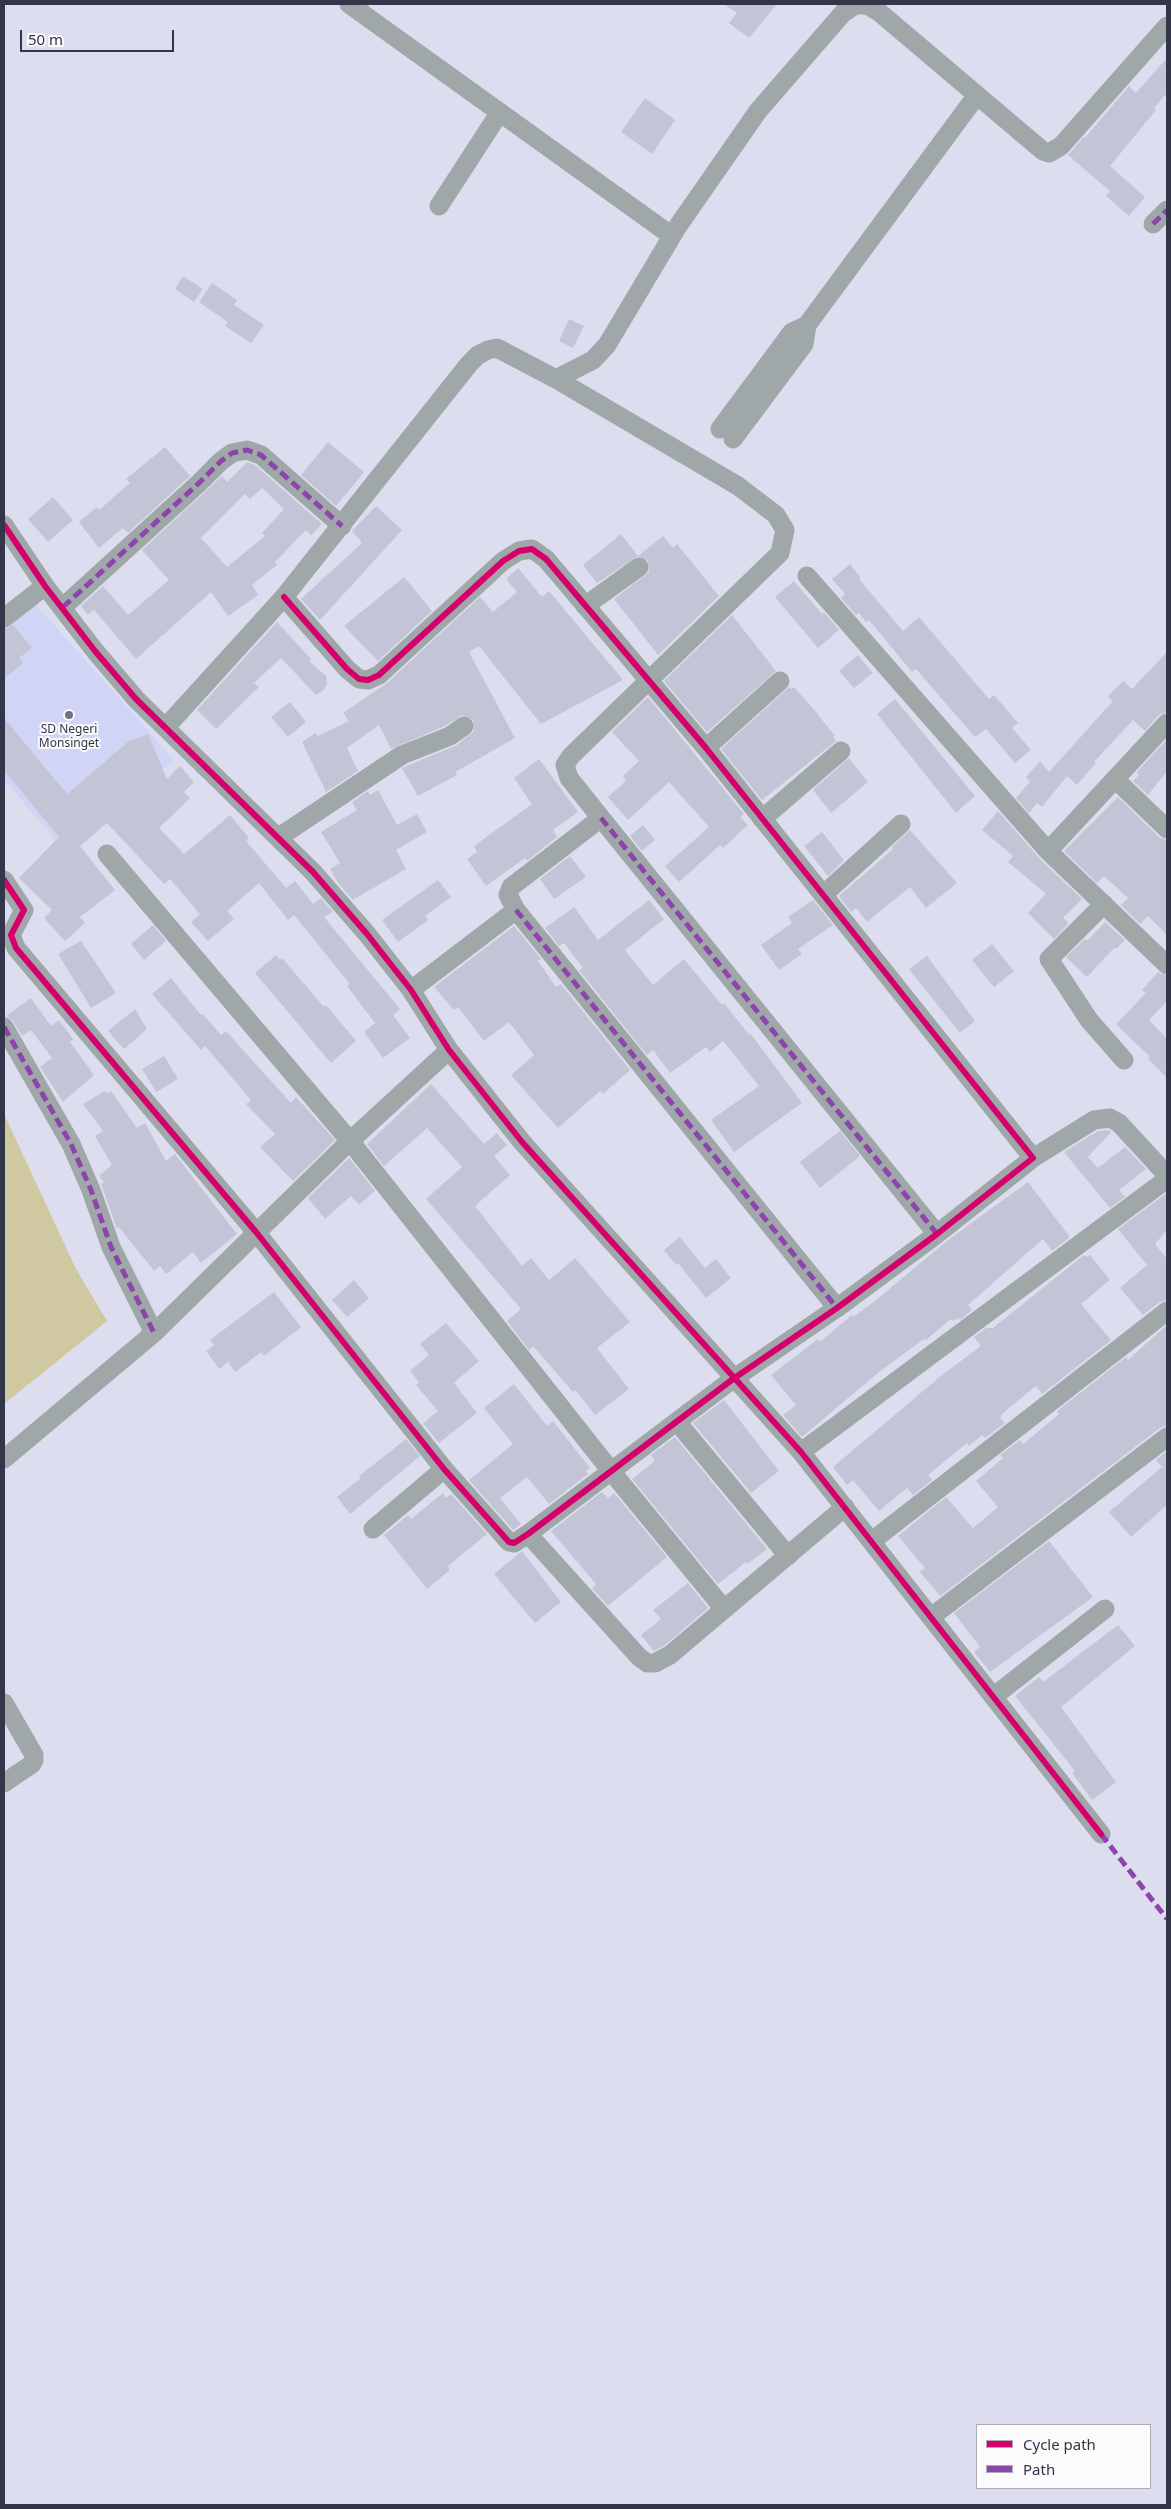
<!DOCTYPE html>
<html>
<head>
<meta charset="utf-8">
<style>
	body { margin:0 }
	#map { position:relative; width:1171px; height:2509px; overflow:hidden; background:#dcdeef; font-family:"Noto Sans",sans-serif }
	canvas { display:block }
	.frame { position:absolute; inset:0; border:5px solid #33354a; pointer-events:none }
	.legend { position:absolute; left:976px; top:2424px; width:175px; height:65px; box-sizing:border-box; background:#fbfbfb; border:1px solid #abacb4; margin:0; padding:6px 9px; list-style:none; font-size:15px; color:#33354a }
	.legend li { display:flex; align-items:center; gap:10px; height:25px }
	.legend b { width:25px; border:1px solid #abacb4 }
	.scale { position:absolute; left:20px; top:30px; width:154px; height:22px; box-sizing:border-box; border:2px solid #33354a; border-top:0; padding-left:6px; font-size:15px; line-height:18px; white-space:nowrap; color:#33354a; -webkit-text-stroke:4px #fbfbfb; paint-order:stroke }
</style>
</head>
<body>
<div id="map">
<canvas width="1171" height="2509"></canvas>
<div class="frame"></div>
<ul class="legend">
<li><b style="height:6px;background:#d6006c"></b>Cycle path</li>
<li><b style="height:6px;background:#8e44ad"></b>Path</li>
</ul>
<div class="scale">50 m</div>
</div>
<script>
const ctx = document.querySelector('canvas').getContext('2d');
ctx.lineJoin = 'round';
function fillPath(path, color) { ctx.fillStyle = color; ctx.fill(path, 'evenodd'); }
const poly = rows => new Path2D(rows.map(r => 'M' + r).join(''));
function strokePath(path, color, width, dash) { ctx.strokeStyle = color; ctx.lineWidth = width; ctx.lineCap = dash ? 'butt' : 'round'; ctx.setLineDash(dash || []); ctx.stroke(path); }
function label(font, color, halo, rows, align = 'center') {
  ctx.font = font + ' "Noto Sans",sans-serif'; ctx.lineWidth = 4; ctx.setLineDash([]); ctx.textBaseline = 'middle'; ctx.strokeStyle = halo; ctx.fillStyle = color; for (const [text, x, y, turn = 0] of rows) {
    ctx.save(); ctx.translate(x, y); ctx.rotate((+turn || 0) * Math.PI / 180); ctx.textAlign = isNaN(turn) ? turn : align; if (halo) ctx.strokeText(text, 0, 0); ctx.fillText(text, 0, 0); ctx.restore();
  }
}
const built = poly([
	[27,594,174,760,68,854,4,780,4,614]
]);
const green = poly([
	[4,1114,76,1269,107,1321,4,1404]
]);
const building = poly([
	[724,4,777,4,749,38,729,23,737,13],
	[1167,58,1167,93,1154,108,1156,110,1110,166,1145,197,1129,216,1106,196,1110,191,1068,155,1084,137,1085,138,1129,86,1136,93],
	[645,98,675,120,652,154,621,132],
	[183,276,203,289,194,302,175,289],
	[212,283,237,300,234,305,264,325,251,343,225,326,228,322,199,302],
	[569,319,584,326,573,348,559,341],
	[328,442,364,472,336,506,301,475],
	[165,447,190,476,128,533,123,528,99,548,79,522,97,507,99,510,130,483,126,479],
	[247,462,255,465,322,524,311,535,306,530,275,562,277,565,252,585,258,595,228,616,211,592,136,659,94,610,88,615,81,606,103,586,128,615,169,580,142,550,222,476,227,482],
	[262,488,284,509,262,533,265,536,227,567,201,538,245,494,250,499],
	[53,497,73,520,48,542,28,519],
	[376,506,402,530,320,620,301,599,362,543,352,531],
	[621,534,638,556,597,583,583,565],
	[663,536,673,548,677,544,719,596,658,655,614,599,649,572,648,561,638,556],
	[850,564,861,578,859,579,903,631,919,617,989,699,994,695,1018,723,1012,728,1031,750,1015,763,986,729,975,737,916,669,912,672,869,620,866,622,859,613,856,615,841,598,845,594,832,579],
	[518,568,542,597,549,591,623,680,541,724,479,646,469,652,515,738,455,772,457,775,418,796,402,768,457,745,474,731,473,720,462,715,445,726,391,749,379,725,347,748,358,771,326,792,302,742,315,733,318,736,349,721,343,713,387,683,480,597,493,612,517,592,506,579],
	[404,577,432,611,378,661,344,626],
	[794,581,822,614,824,612,839,630,818,648,775,597],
	[732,615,776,671,707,732,664,681],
	[277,622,311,659,309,661,326,676,327,684,323,691,316,695,281,658,254,683,259,687,216,729,197,710],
	[13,625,32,648,19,658,23,663,4,679,4,629],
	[1167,652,1167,712,1159,715,1145,731,1133,720,1094,762,1096,763,1077,785,1067,776,1042,807,1037,803,1029,813,1016,798,1030,782,1026,777,1040,761,1049,772,1113,701,1108,696,1123,681,1132,689],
	[858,655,873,673,854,688,839,671],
	[789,687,791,689,794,687,816,712,835,736,833,737,836,741,762,800,721,749],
	[648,697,744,814,740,817,748,825,723,848,720,845,679,882,665,866,709,827,669,782,628,820,608,797,626,781,623,776,639,761,612,732],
	[895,699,975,796,956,813,877,714],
	[290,702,306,722,288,737,271,717],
	[4,718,67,794,128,742,148,734,167,779,180,766,194,782,184,792,190,798,159,828,184,854,230,815,249,838,246,841,286,888,295,881,313,904,321,898,333,912,324,917,400,1009,393,1015,410,1038,383,1058,364,1032,375,1023,347,986,350,984,294,915,288,920,259,883,227,911,234,919,208,941,191,922,200,914,170,879,164,884,107,823,80,846,115,890,80,917,85,923,65,941,44,918,52,910,19,878,59,837,4,770],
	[1167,739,1167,771,1148,795,1133,781,1139,775,1137,772],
	[849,758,868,782,831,813,813,790],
	[539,759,578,812,553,830,557,837,527,861,525,858,486,886,467,859,477,852,474,846,532,804,514,778],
	[378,790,397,825,417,814,427,832,396,850,406,869,353,900,339,884,330,869,340,863,321,832,357,810,352,802,368,791,370,795],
	[1118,797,1159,837,1167,840,1167,935,1148,916,1140,924,1121,905,1128,898,1104,876,1097,883,1064,851],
	[998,811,1040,859,1082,899,1063,918,1069,923,1054,939,1028,913,1046,894,1008,862,1013,856,982,830],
	[643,825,655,840,642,851,630,836],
	[910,830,957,883,926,908,910,887,867,922,856,908,851,912,839,896,893,849,892,847],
	[822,832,844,860,828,876,804,846],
	[570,856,586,877,554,899,540,879],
	[438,880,451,897,425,916,428,920,398,942,382,920],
	[649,900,664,919,625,950,653,985,684,959,722,1005,724,1003,749,1035,751,1034,802,1103,734,1152,711,1120,759,1086,723,1041,710,1052,706,1047,670,1073,653,1050,647,1055,579,970,583,968,564,943,559,946,545,928,574,907,598,940],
	[813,900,833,925,798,949,802,954,779,970,761,945,792,923,788,917],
	[1105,922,1125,940,1116,949,1114,948,1087,977,1066,957,1085,939,1087,941],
	[153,925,166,941,144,960,131,944],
	[514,926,541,959,538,961,556,987,561,984,630,1070,603,1094,600,1091,558,1128,511,1075,534,1055,509,1022,484,1041,458,1007,454,1010,434,987],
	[81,941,116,993,91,1008,58,954],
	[992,944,1014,971,994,987,972,960],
	[276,955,280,960,282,958,324,1007,326,1005,356,1041,331,1063,255,973],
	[927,956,975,1021,960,1033,909,969],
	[1158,972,1167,976,1167,1001,1149,1020,1167,1039,1167,1078,1148,1059,1150,1057,1116,1024,1146,993,1142,990],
	[171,978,201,1015,203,1014,221,1035,226,1031,291,1103,296,1097,335,1140,293,1181,260,1147,275,1134,246,1104,251,1100,205,1046,201,1050,152,994],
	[31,998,51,1026,59,1020,73,1039,70,1042,94,1075,63,1102,40,1067,52,1058,31,1030,22,1036,13,1021,6,1016],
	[135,1009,147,1029,124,1049,108,1031],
	[164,1056,178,1079,156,1092,142,1069],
	[431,1084,484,1144,497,1133,507,1145,494,1156,510,1175,475,1206,522,1266,531,1258,549,1280,575,1258,630,1322,597,1348,629,1389,595,1415,575,1390,573,1392,533,1346,529,1350,507,1321,521,1309,426,1199,462,1167,427,1128,384,1166,367,1144],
	[105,1091,107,1093,111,1091,137,1128,145,1123,166,1161,175,1154,237,1234,201,1263,193,1252,166,1274,160,1266,154,1271,119,1227,117,1229,101,1184,104,1182,99,1176,112,1165,95,1136,103,1131,83,1104],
	[1108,1130,1111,1132,1088,1157,1098,1168,1125,1147,1146,1169,1119,1190,1125,1197,1110,1208,1064,1152,1098,1131],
	[840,1131,860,1156,820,1188,800,1162],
	[349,1158,375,1191,359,1205,351,1196,325,1219,308,1198],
	[1028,1182,1070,1237,1052,1251,1043,1239,968,1305,972,1310,960,1320,958,1318,953,1321,951,1319,926,1340,924,1339,879,1372,802,1437,783,1415,796,1405,771,1375,818,1339,820,1342,852,1315,853,1317,875,1301,948,1240],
	[1167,1193,1167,1230,1155,1244,1167,1259,1167,1300,1160,1302,1143,1315,1120,1288,1147,1265,1118,1229],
	[680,1237,705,1268,716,1259,731,1278,706,1298,678,1263,676,1265,664,1250],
	[1084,1255,1086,1257,1090,1255,1110,1280,1081,1304,1111,1340,1042,1394,1036,1386,1003,1413,1000,1418,1005,1423,985,1438,982,1435,969,1446,967,1443,928,1475,932,1480,913,1495,907,1488,879,1511,853,1480,847,1485,833,1467,942,1375,981,1346,974,1337,986,1328,993,1328],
	[354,1280,369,1298,347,1317,332,1300],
	[274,1292,301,1327,264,1356,261,1352,235,1372,228,1362,219,1369,206,1351,214,1345,210,1340],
	[446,1323,479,1361,454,1383,477,1413,439,1443,423,1423,438,1411,416,1385,419,1382,410,1371,429,1355,420,1344],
	[1167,1325,1167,1426,1160,1428,940,1596,920,1572,925,1568,898,1536,946,1497,973,1528,998,1507,976,1481,1003,1458,1000,1455,1020,1440,1023,1444,1059,1414,1057,1411,1126,1357,1128,1360],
	[514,1384,547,1426,553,1421,590,1468,586,1471,588,1474,549,1504,527,1477,500,1498,521,1524,513,1530,469,1480,513,1444,484,1408],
	[724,1400,779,1471,751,1493,693,1423],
	[675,1437,767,1549,748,1564,746,1562,718,1584,632,1479,655,1461,651,1455],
	[406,1439,420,1456,350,1514,337,1497,361,1478,359,1476],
	[1167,1451,1167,1505,1131,1537,1109,1512,1162,1467,1156,1460],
	[602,1492,608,1498,614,1493,667,1557,608,1606,592,1588,596,1584,551,1531],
	[443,1493,446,1498,451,1494,487,1534,448,1566,450,1570,427,1589,384,1535,408,1515,411,1519],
	[1049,1541,1093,1597,990,1672,974,1652,980,1647,954,1613],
	[522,1551,561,1602,535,1623,494,1574],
	[688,1583,708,1608,664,1646,654,1651,641,1635,661,1619,653,1610],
	[1118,1625,1135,1646,1061,1707,1116,1782,1092,1800,1072,1773,1075,1771,1015,1696,1039,1677,1043,1682]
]);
const street = poly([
	[349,4,672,236],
	[439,206,500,112],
	[1153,224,1167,210],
	[556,379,593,360,607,345,678,226,758,111,843,13,855,5,867,5,879,12,1043,151,1049,153,1061,146,1167,26],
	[720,429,792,332,807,325],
	[733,439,804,344,807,325,977,95],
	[4,525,45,586,95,651,136,699,313,872,367,934,411,990,449,1050,522,1142,801,1452,1101,1834],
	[807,576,1048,851,1167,965],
	[585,606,639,567],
	[63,607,199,483,221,461,232,453,247,450,261,455,342,526],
	[4,618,45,586],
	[1167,723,1115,779,1167,829],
	[166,727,284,597,469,364,478,355,488,350,497,348,556,379,738,486,776,515,785,530,780,553,571,756,565,765,569,778,601,818,511,887,508,895,516,910,411,990],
	[706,748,780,681],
	[601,818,937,1234],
	[762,819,841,751],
	[279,837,402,755,450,736,464,726],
	[1048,851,1115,779],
	[107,854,350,1141,611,1471,724,1609],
	[4,880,24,910,11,935,16,948,256,1232,444,1469,509,1542,514,1543,528,1534,733,1379,837,1308,937,1234,1033,1158,706,748,546,559,532,549,519,551,503,561,379,675,368,680,359,679,347,669,284,597],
	[823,895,901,824],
	[1104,904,1049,959,1089,1020,1124,1060],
	[516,910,837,1308],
	[4,1027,71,1144,91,1190,111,1247,154,1333],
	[1033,1158,1094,1120,1110,1118,1119,1123,1167,1175],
	[678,1423,788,1556],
	[801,1452,1167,1179],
	[4,1459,154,1333,350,1141,449,1050],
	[373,1529,444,1469],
	[528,1534,639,1657,647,1663,655,1663,670,1655,845,1507],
	[872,1541,1167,1311],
	[931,1617,1167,1437],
	[993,1697,1105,1609],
	[4,1703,34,1755,34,1760,32,1764,4,1783]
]);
const quiet = poly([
	[1153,224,1167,210],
	[63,607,199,483,221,461,232,453,247,450,261,455,342,526],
	[601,818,937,1234],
	[516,910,837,1308],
	[4,1027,71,1144,91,1190,111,1247,154,1333],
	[1101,1834,1167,1919]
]);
const cycleway = poly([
	[4,525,45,586,95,651,136,699,313,872,367,934,411,990,449,1050,522,1142,801,1452,1101,1834],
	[4,880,24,910,11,935,16,948,256,1232,444,1469,509,1542,514,1543,528,1534,733,1379,837,1308,937,1234,1033,1158,706,748,546,559,532,549,519,551,503,561,379,675,368,680,359,679,347,669,284,597]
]);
const markers = [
	[69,715,5,"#6e7084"]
];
const poiNames = [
	["SD Negeri",69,730],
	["Monsinget",69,744]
];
fillPath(built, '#d0d5f6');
fillPath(green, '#cfc8a1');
fillPath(building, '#c3c5d6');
strokePath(street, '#a0a7a9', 19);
strokePath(quiet, '#8e44ad', 5, [10, 5]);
strokePath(cycleway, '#d6006c', 6);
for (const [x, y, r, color] of markers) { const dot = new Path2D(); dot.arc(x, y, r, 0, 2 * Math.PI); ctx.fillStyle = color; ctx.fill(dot); strokePath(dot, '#fbfbfb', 2); }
label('12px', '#33354a', '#fbfbfb', poiNames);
</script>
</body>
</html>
